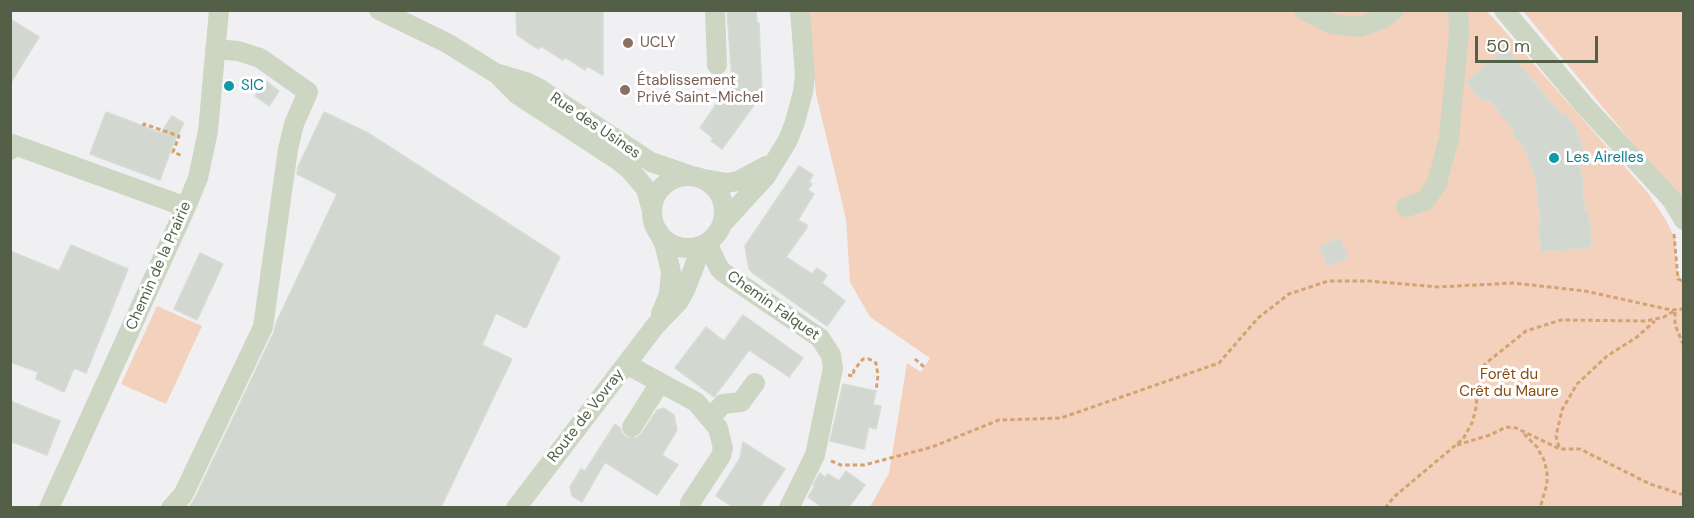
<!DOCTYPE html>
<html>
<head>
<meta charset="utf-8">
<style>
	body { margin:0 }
	#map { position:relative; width:1694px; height:518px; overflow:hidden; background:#f0f0f3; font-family:"DM Sans",sans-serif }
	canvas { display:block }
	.frame { position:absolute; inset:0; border:12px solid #535f46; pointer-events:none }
	.scale { position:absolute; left:1475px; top:36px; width:123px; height:27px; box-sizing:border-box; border:3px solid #535f46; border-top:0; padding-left:8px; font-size:18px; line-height:21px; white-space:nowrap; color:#535f46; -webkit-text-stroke:4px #fff; paint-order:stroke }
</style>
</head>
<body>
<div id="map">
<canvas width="1694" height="518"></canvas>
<div class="frame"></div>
<div class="scale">50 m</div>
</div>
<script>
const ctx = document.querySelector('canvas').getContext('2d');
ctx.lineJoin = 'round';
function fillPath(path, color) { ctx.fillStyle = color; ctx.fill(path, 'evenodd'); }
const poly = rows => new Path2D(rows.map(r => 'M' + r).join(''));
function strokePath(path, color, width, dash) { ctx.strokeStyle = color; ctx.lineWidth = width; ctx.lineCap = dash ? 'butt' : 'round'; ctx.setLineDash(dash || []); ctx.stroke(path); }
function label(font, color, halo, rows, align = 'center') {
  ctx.font = font + ' "DM Sans",sans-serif'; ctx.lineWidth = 6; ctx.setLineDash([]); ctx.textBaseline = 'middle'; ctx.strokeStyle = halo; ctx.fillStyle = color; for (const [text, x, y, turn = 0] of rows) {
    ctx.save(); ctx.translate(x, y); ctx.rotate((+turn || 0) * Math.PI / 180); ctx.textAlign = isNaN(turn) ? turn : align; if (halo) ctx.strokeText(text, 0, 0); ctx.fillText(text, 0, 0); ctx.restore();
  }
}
const green = poly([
	[807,11,1487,11,1648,193,1667,222,1675,239,1677,270,1684,284,1683,507,870,507,889,473,907,363,921,372,930,358,870,317,850,282,846,219,816,94],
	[1523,11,1683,11,1683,204],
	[157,306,202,326,166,404,121,384]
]);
const building = poly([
	[516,10,603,10,603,75,587,66,585,70,565,57,563,60,541,46,538,49,517,35,516,10],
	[727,10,756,10,757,23,759,23,762,94,722,149,711,141,713,138,700,128,732,81,727,10],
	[10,19,39,37,10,84,10,19],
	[1506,48,1561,115,1564,113,1576,128,1583,149,1579,150,1585,212,1588,211,1592,247,1541,252,1538,226,1541,225,1535,176,1524,147,1512,133,1514,130,1487,98,1483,102,1466,82,1506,48],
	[266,81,279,91,269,106,255,96,266,81],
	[106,112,161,133,172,116,184,123,174,142,160,180,90,154,106,112],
	[324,112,368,133,560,257,526,328,496,313,482,345,512,359,441,507,189,507,194,500,274,332,276,323,337,194,297,174,298,167,324,112],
	[799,166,813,175,809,182,812,184,808,190,814,194,798,220,808,226,786,257,812,274,817,268,827,275,822,283,845,301,827,326,754,274,749,269,745,246,799,166],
	[1340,238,1348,258,1328,266,1320,247,1340,238],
	[71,245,128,269,86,373,74,368,64,392,36,379,38,372,10,362,10,251,59,271,71,245],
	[200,253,223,264,197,320,174,309,200,253],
	[743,315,803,358,789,377,749,350,714,397,675,368,706,327,724,341,743,315],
	[843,384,876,391,873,405,881,406,876,429,869,427,864,449,830,441,843,384],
	[10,401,60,421,47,455,10,441,10,401],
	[664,408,674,415,677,430,662,455,678,465,657,495,605,462,582,502,572,496,570,487,581,469,585,471,615,424,620,428,622,433,626,437,637,438,642,433,657,410,664,408],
	[743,442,785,469,760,507,733,507,716,496,740,458,743,442],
	[846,471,865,485,849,507,822,507,808,497,815,486,813,485,820,473,825,477,828,474,839,481,846,471]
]);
const path = poly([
	[143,126,144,124,179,136,173,152,183,156],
	[1674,234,1678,279,1684,282],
	[1675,312,1675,325,1684,346],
	[915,359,924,367],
	[848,375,853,376,854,370,863,359,869,359,876,363,878,375,876,391],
	[1524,434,1537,447,1544,460,1547,472,1547,484,1540,508],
	[1457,445,1490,435,1506,427,1516,428,1560,449,1580,449,1650,484,1684,495],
	[1559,447,1556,436,1562,410,1577,384,1607,356,1637,337,1655,321],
	[831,461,841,465,864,465,932,447,999,420,1061,418,1219,363,1258,318,1289,294,1328,281,1368,281,1439,287,1513,283,1585,291,1671,310,1684,309],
	[1385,508,1395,496,1463,439,1472,423,1476,408,1478,384,1485,364,1526,331,1561,320,1646,321,1664,317,1674,311]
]);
const minor = poly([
	[379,10,447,43,497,74,518,95,619,161,630,170,646,189,652,211],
	[715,10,717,65],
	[1304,10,1332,24,1360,27,1382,19,1394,10],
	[1504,10,1584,105,1672,200,1684,220],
	[499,74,526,82,540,89,651,162,689,175],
	[10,150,12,144,186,207],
	'652 212a36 36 0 1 1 72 0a36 36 0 1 1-72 0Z',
	[704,179,727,183,738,181,766,166],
	[1406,207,1425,201,1437,183,1449,138,1459,33,1458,10],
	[723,223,766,176,788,140,795,122,803,92,805,76,800,10],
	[659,233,665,246,671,272,669,294,661,314],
	[707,243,719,268,724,273,820,338,831,355,833,368,815,455,789,508],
	[626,364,696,402,718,428,723,448,721,456,690,503],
	[711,417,723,404,741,402,755,383],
	[632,427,660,383],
	[49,508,186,207,198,178,208,131,219,10],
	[171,508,183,495,263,327,288,149,294,124,308,92,260,58,238,51,215,49],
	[516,508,656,325,679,301,686,288,697,259,707,243]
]);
const markers = [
	[628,43,6,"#8d6e63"],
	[229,86,6,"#0f9aa8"],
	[625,90,6,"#8d6e63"],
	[1554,158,6,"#0f9aa8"]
];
const educationNames = [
	["UCLY",640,43],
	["Établissement",637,81],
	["Privé Saint-Michel",637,98]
];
const cultureNames = [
	["SIC",241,86],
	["Les Airelles",1566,158]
];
const streetNames = [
	["Rue des Usines",595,126,34],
	["Chemin de la Prairie",159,266,-66],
	["Chemin Falquet",773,306,35],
	["Route de Vovray",586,416,-52]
];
const parkNames = [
	["Forêt du",1509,375],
	["Crêt du Maure",1509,392]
];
fillPath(green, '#f3d1bc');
fillPath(building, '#d2d8cf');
strokePath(building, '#d6dcd4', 1.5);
strokePath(path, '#d4a371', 3, [4.5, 3]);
strokePath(minor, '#cdd6c3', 20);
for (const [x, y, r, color] of markers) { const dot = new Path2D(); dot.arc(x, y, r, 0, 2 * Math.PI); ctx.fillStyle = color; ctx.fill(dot); strokePath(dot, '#fff', 2); }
label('15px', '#785e54', '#fff', educationNames, 'left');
label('15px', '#0d838f', '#fff', cultureNames, 'left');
label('15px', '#535f46', '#fff', streetNames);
label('15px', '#884c10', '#fff', parkNames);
</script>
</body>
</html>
